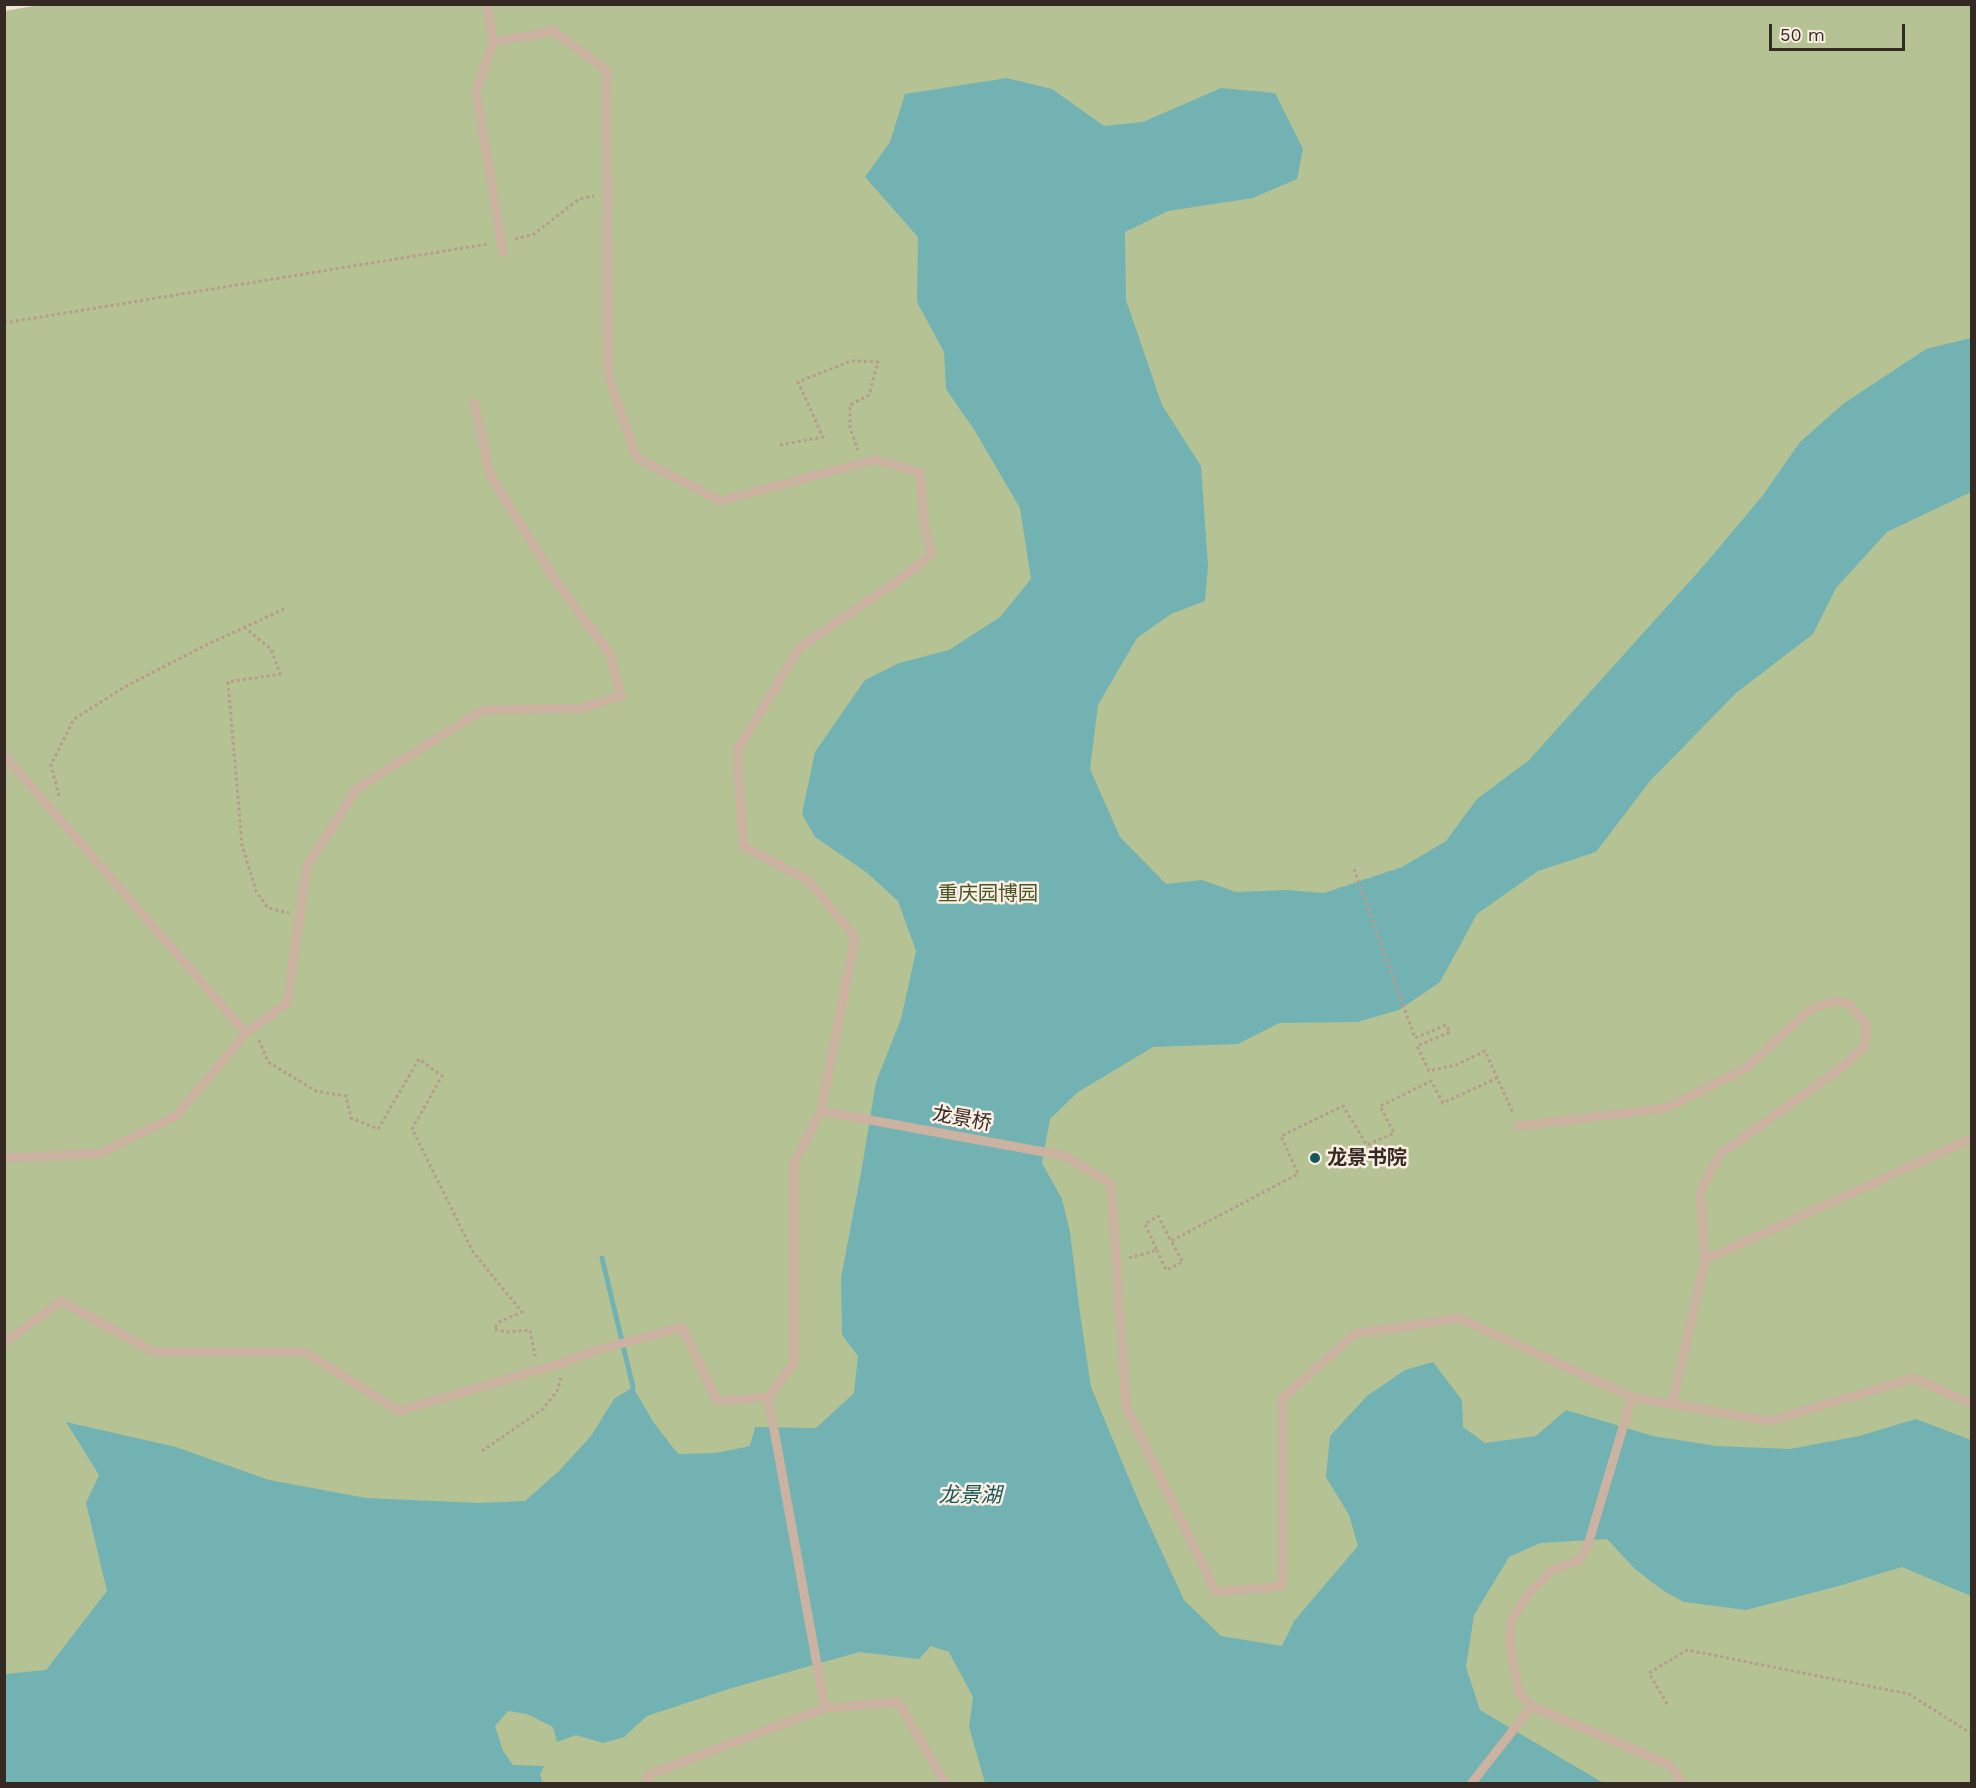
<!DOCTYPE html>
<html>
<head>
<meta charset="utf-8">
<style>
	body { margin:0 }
	#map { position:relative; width:1976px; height:1788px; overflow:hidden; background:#f3e4d5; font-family:"Work Sans",sans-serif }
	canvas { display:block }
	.frame { position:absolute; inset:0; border:6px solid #352924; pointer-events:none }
	.scale { position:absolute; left:1769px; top:24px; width:136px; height:27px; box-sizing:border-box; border:3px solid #352924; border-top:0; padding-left:8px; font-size:18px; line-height:21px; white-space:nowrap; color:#352924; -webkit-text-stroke:4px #fbeee2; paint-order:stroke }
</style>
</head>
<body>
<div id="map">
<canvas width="1976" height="1788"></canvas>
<div class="frame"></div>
<div class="scale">50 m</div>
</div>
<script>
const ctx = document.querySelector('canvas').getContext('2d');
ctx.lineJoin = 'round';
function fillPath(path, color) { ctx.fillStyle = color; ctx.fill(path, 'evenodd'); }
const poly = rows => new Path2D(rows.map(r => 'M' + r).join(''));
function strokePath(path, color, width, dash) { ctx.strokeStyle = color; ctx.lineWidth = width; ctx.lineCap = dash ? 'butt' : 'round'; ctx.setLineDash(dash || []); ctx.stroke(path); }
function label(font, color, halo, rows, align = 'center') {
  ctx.font = font + ' "Work Sans","Noto Sans SC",sans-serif'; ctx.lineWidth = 5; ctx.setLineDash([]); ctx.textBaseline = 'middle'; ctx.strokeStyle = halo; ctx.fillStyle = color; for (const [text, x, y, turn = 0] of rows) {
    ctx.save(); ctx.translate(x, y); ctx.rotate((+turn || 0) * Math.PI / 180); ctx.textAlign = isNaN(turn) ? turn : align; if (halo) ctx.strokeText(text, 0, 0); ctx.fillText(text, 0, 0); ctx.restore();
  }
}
const green = poly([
	[45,4,1971,5,1971,1783,5,1784,5,11]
]);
const water = poly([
	[1007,78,1052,89,1104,126,1143,122,1221,88,1275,93,1303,149,1297,179,1253,198,1168,211,1125,232,1126,300,1162,405,1201,466,1208,566,1205,601,1171,614,1137,638,1098,705,1090,769,1120,837,1166,884,1202,880,1236,892,1287,890,1324,893,1402,867,1446,841,1477,799,1529,760,1707,562,1763,495,1800,442,1843,404,1926,349,1971,338,1971,492,1887,532,1836,588,1813,634,1736,693,1650,781,1596,852,1538,871,1477,914,1440,982,1399,1010,1357,1022,1279,1023,1238,1044,1153,1047,1078,1092,1050,1119,1042,1163,1062,1199,1070,1232,1080,1313,1091,1387,1138,1500,1184,1600,1221,1636,1282,1646,1294,1621,1358,1546,1349,1515,1326,1477,1330,1436,1367,1396,1405,1370,1433,1362,1462,1400,1463,1427,1485,1443,1536,1436,1566,1410,1653,1436,1716,1446,1790,1449,1859,1436,1916,1419,1971,1440,1971,1596,1902,1567,1835,1587,1746,1610,1684,1602,1665,1592,1635,1569,1607,1539,1540,1543,1509,1557,1474,1615,1466,1667,1480,1710,1605,1784,985,1783,969,1727,973,1697,949,1652,931,1646,919,1659,859,1652,732,1688,647,1716,624,1737,603,1743,576,1735,557,1742,553,1727,527,1714,508,1711,495,1726,503,1751,513,1765,544,1766,540,1775,543,1783,5,1783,4,1674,46,1670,107,1591,86,1503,99,1475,66,1422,176,1447,269,1480,366,1498,479,1503,525,1501,559,1471,591,1436,614,1399,633,1387,654,1423,678,1454,716,1453,750,1446,755,1427,816,1428,854,1393,858,1356,842,1335,841,1278,861,1173,876,1082,901,1019,916,951,898,901,866,872,815,837,802,814,815,752,865,680,899,663,949,650,1000,617,1031,579,1020,508,975,431,946,389,944,352,917,302,918,237,865,177,890,142,905,94]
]);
const stream = poly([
	[602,1258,633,1387]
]);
const path = poly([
	[515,239,534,234,579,199,594,196],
	[4,323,488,244],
	[780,445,823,437,798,382,851,361,878,362,869,395,850,405,850,428,858,450],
	[244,627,271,649,280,674,228,682,242,845,256,891,268,908,289,913],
	[59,796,51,765,74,719,128,685,204,646,284,609],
	[1354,869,1415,1038,1446,1025,1450,1032,1417,1046,1429,1071,1456,1065,1485,1051,1513,1113],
	[259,1040,268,1062,316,1091,346,1096,351,1118,378,1129,419,1059,442,1076,412,1129,473,1252,522,1312,499,1322,494,1329,506,1332,530,1330,535,1356],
	[1157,1250,1166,1270,1183,1262,1171,1241],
	[1129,1258,1157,1250,1145,1224,1158,1216,1171,1241,1298,1174,1281,1136,1343,1106,1367,1145,1394,1133,1380,1106,1431,1081,1443,1103,1497,1078],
	[482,1451,543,1409,557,1391,561,1378],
	[1667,1704,1649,1673,1687,1650,1909,1694,1972,1734]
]);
const lane = poly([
	[493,42,476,92,503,252],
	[4,755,246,1033],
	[821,1111,1066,1156,1111,1184,1126,1406,1216,1592,1282,1586,1282,1399,1354,1334,1459,1318,1632,1397,1769,1421,1914,1378,1972,1404],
	[1519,1126,1666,1108,1746,1068,1809,1010,1835,1001,1849,1004,1866,1023,1865,1046,1841,1068,1720,1154,1700,1192,1705,1260,1672,1404],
	[4,1155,7,1158,100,1153,176,1116,246,1033,287,1003,307,866,357,788,483,710,582,708,621,696,610,654,558,584,490,475,474,403],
	[1705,1260,1972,1138],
	[4,1343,61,1301,154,1352,305,1352,399,1411,565,1362,597,1350,682,1327,717,1401,768,1397,794,1363,794,1163,821,1111,855,937,808,880,743,846,737,750,800,647,899,580,931,555,924,522,920,472,874,460,720,501,636,457,608,375,607,71,554,31,493,42,487,4],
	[768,1397,825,1708],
	[1632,1397,1587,1548,1578,1561,1552,1570,1525,1598,1511,1622,1510,1645,1519,1693,1532,1706,1670,1765,1683,1784],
	[645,1784,648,1775,825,1708,898,1702,946,1784],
	[1471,1784,1532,1706]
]);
const markers = [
	[1315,1158,6,"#16585a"]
];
const parkNames = [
	["重庆园博园",988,894]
];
const streetNames = [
	["龙景桥",962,1119,10]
];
const poiNames = [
	["龙景书院",1327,1158]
];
const waterNames = [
	["龙景湖",970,1496]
];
fillPath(green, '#b5c394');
fillPath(water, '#72b2b3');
strokePath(stream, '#72b2b3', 5);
strokePath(path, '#b89c8b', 3, [3, 3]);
strokePath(lane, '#ccb3a1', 9);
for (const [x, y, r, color] of markers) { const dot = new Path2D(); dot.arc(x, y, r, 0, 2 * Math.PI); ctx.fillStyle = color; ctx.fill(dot); strokePath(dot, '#fbeee2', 2); }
label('20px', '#465626', '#fbeee2', parkNames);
label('20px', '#352924', '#fbeee2', streetNames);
label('bold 20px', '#352924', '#fbeee2', poiNames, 'left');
label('italic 21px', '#16585a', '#fbeee2', waterNames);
</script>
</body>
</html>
